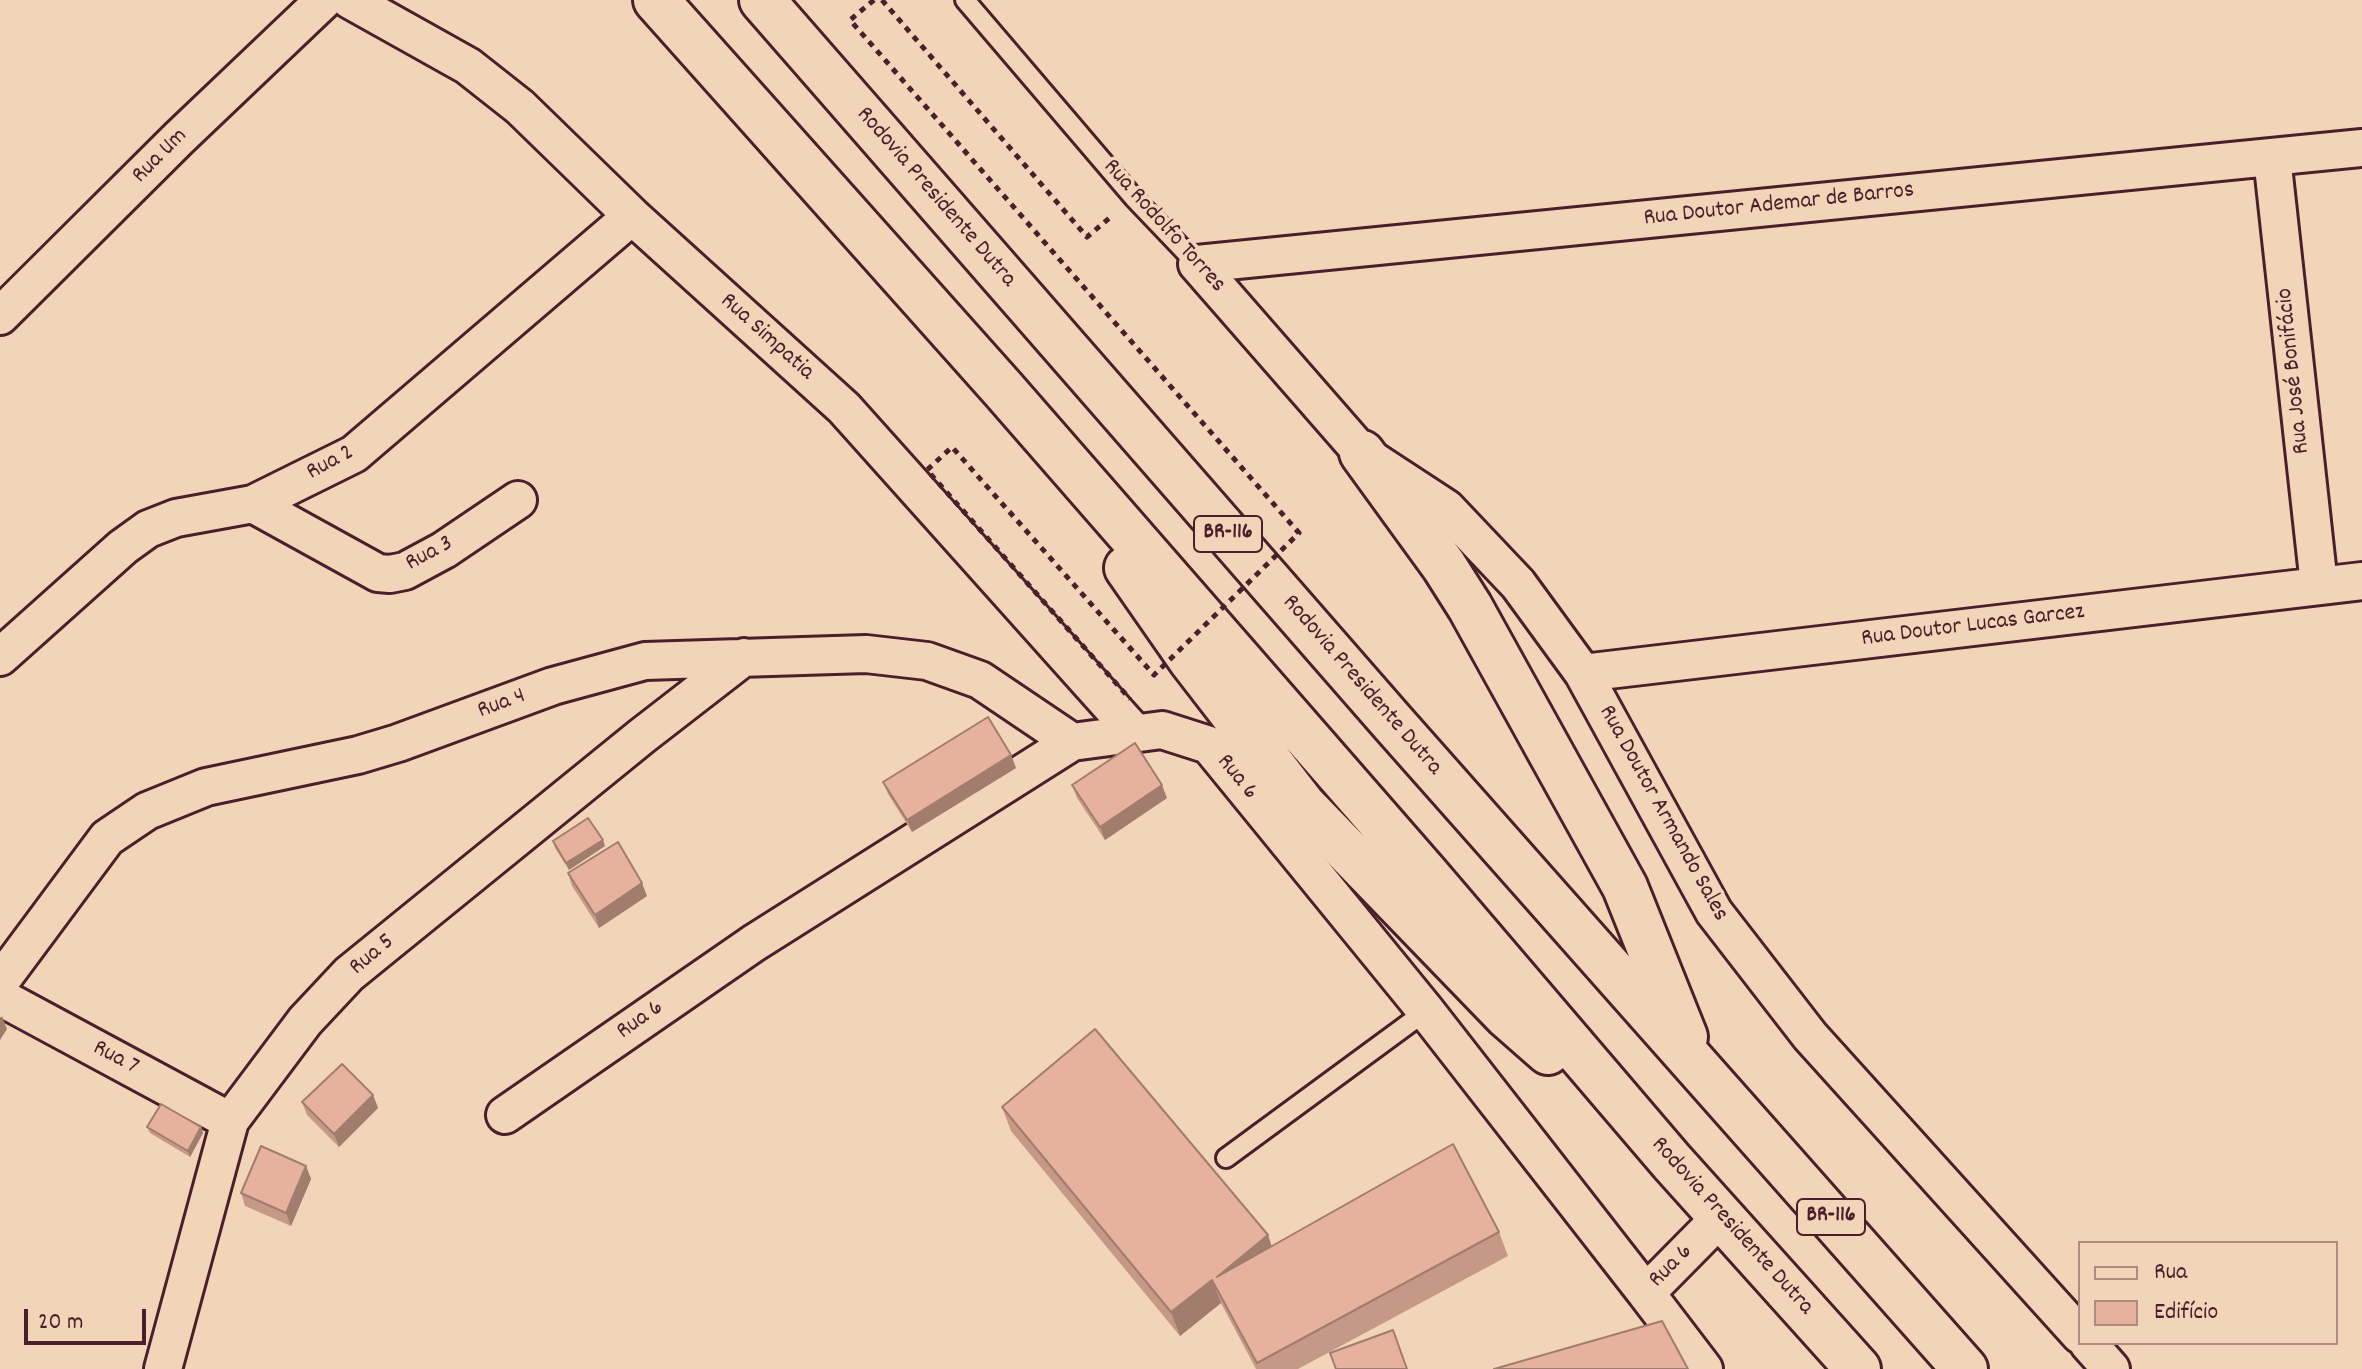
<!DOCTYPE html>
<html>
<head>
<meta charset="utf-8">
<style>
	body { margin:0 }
	#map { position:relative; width:2362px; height:1369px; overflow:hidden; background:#f2d5b8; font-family:Dekko,sans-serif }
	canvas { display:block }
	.legend { position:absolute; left:2078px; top:1241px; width:260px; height:104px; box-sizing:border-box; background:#f2d5b8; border:2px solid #af8c80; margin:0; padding:10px 14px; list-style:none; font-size:24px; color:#4a1f2b }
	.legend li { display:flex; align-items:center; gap:16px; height:40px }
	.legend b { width:40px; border:2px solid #af8c80 }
	.scale { position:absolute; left:24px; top:1309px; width:122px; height:36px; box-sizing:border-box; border:4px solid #4a1f2b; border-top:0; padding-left:10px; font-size:24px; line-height:28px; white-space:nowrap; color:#4a1f2b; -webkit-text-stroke:6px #f2d5b8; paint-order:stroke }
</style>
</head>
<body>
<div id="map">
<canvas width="2362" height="1369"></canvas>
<ul class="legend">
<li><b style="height:10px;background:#f2d5b8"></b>Rua</li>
<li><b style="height:22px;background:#e6b29d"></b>Edifício</li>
</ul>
<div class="scale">20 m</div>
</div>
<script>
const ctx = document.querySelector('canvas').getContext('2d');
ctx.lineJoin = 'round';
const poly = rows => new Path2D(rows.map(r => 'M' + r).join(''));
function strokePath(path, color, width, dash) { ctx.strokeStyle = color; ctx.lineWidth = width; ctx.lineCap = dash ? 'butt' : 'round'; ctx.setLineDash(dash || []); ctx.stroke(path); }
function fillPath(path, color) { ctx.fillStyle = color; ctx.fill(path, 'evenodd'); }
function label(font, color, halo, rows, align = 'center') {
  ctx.font = font + ' Dekko,sans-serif'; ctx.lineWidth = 7; ctx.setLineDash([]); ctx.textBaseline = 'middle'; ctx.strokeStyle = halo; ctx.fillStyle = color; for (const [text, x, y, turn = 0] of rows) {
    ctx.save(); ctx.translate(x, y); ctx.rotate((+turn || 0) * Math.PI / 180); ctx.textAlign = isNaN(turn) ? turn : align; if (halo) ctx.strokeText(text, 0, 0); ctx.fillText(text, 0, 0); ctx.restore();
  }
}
const path = poly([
	[882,0,1087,237,1113,215]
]);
const service = poly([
	[965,0,1134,198,1197,264],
	[1226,1158,1426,1011]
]);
const minor = poly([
	[350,0,468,66,520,107,632,216,844,408,1134,732],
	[2272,157,2319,585],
	[1197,264,1362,453,1446,508,1518,584,1583,673,1714,912,1810,1036,2080,1335],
	[1197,264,2362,148],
	[0,316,179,138,324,0],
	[253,504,378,573,390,574,405,571,444,550,518,500],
	[0,657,123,547,148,529,176,518,253,504,354,454,632,216],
	[1583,673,2362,581],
	[0,982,107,838,147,811,206,787,358,755,398,743,553,686,645,661,866,654,927,661,980,680,1072,742],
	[0,997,230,1121],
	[505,1115,754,943,1072,742,1162,730,1209,745,1426,1011,1646,1293,1721,1217],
	[1646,1293,1704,1369],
	[2088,1343,2111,1369],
	[163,1369,230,1121,305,1021,349,974,642,736,744,657]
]);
const motorway = poly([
	[656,0,1003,389,1426,874,1672,1162,1858,1369],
	[762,0,1393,723,1965,1369],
	[1362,453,1444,566,1470,607,1625,887,1685,1037],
	[1127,568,1191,660,1303,805,1507,1016,1548,1052]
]);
const pathBridge = poly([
	[874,0,850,20,1299,533,1154,675,952,447,927,470,1130,699]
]);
const wall = poly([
	[1011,755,1016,768,912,832,888,794,883,782],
	[1072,785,1167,798,1105,840,1077,798],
	[553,841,605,846,569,870,555,848],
	[568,873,647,896,599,928,572,886],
	[373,1095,378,1108,339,1147,307,1115,302,1102],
	[1002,1107,1272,1246,1499,1232,1508,1256,1298,1369,1256,1369,1221,1303,1180,1336,1011,1131],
	[147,1127,201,1127,203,1133,190,1157,150,1133],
	[306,1166,311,1179,291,1226,245,1206,241,1193]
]);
const shadedWall = poly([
	[1011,755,1016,768,912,832,907,820],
	[1162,785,1167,798,1105,840,1100,827],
	[603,840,605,846,569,870,566,863],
	[642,883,647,896,599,928,595,915],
	[2,1016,7,1029,0,1040,0,1019],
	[373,1095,378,1108,339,1147,334,1134],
	[201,1127,203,1133,190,1157,188,1151],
	[306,1166,311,1179,291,1226,286,1213],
	[1268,1235,1276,1259,1217,1277],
	[1212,1280,1221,1303,1180,1336,1171,1312]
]);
const building = poly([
	[988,717,1011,755,907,820,883,782,988,717],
	[1135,743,1162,785,1100,827,1072,785,1135,743],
	[588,818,603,840,566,863,553,841,588,818],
	[618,842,642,883,595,915,568,873,618,842],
	[1095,1029,1268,1235,1217,1277,1453,1144,1499,1232,1257,1363,1212,1280,1171,1312,1002,1107,1095,1029],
	[342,1064,373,1095,334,1134,302,1102,342,1064],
	[161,1104,201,1127,188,1151,147,1127,161,1104],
	[261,1146,306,1166,286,1213,241,1193,261,1146],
	[1662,1321,1688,1369,1494,1369,1662,1321],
	[1393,1330,1407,1369,1336,1369,1330,1353,1393,1330]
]);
const shields = [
	[1228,534,68],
	[1831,1217,68]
];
const shieldNames = [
	["BR-116",1228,534],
	["BR-116",1831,1217]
];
const streetNames = [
	["Rua Um",161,157,-45],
	["Rodovia Presidente Dutra",935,198,49],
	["Rua Doutor Ademar de Barros",1779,206,-6],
	["Rua Rodolfo Torres",1163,227,48],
	["Rua Simpatia",766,338,42],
	["Rua José Bonifácio",2295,371,-96],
	["Rua 2",331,464,-28],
	["Rua 3",430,555,-28],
	["Rua Doutor Lucas Garcez",1973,627,-7],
	["Rodovia Presidente Dutra",1361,686,49],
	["Rua 4",502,705,-20],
	["Rua 6",1236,778,51],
	["Rua Doutor Armando Sales",1662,814,61],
	["Rua 5",373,956,-40],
	["Rua 6",641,1021,-35],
	["Rua 7",115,1059,28],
	["Rodovia Presidente Dutra",1731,1227,48],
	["Rua 6",1672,1267,-45]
];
strokePath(service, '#4a1f2b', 24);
strokePath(minor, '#4a1f2b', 42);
strokePath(motorway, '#4a1f2b', 50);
strokePath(path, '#4a1f2b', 5, [6, 6]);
strokePath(service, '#f2d5b8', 18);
strokePath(minor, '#f2d5b8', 36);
strokePath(motorway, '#f2d5b8', 44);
strokePath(pathBridge, '#4a1f2b', 5, [6, 6]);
fillPath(wall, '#c69987');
fillPath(shadedWall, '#a17d6e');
fillPath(building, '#e6b29d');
strokePath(building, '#a17d6e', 2);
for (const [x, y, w] of shields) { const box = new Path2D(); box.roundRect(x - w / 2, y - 18, w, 36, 6); ctx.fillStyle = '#f2d5b8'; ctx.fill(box); strokePath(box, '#4a1f2b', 2); }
label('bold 22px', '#4a1f2b', null, shieldNames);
label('24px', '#4a1f2b', '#f2d5b8', streetNames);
</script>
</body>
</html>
